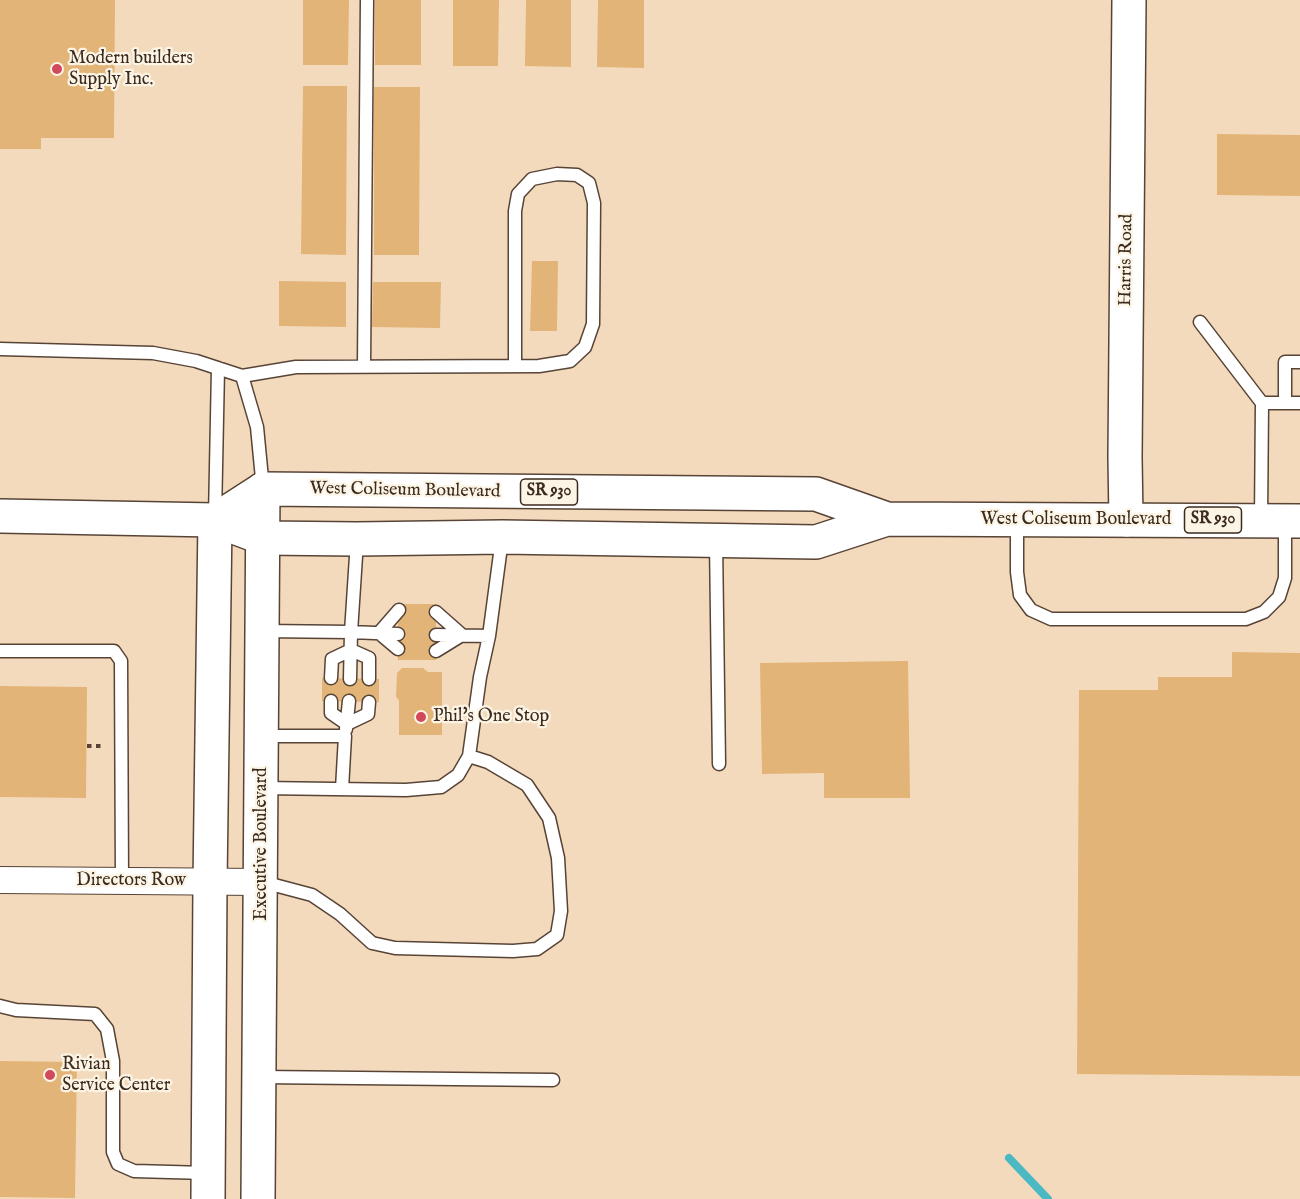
<!DOCTYPE html>
<html>
<head>
<meta charset="utf-8">
<style>
	body { margin:0 }
	canvas { display:block; background:#f4dabc }
</style>
</head>
<body>
<canvas width="1300" height="1199"></canvas>
<script>
const ctx = document.querySelector('canvas').getContext('2d');
ctx.lineJoin = 'round';
const poly = rows => new Path2D(rows.map(r => 'M' + r).join(''));
function strokePath(path, color, width, dash) { ctx.strokeStyle = color; ctx.lineWidth = width; ctx.lineCap = dash ? 'butt' : 'round'; ctx.setLineDash(dash || []); ctx.stroke(path); }
function fillPath(path, color) { ctx.fillStyle = color; ctx.fill(path, 'evenodd'); }
function label(font, color, halo, rows, align = 'center') {
  ctx.font = font + ' "IM FELL English",serif'; ctx.lineWidth = 4.5; ctx.setLineDash([]); ctx.textBaseline = 'middle'; ctx.strokeStyle = halo; ctx.fillStyle = color; for (const [text, x, y, turn = 0] of rows) {
    ctx.save(); ctx.translate(x, y); ctx.rotate((+turn || 0) * Math.PI / 180); ctx.textAlign = isNaN(turn) ? turn : align; if (halo) ctx.strokeText(text, 0, 0); ctx.fillText(text, 0, 0); ctx.restore();
  }
}
const stream = poly([
	[1009,1158,1048,1199]
]);
const building = poly([
	[0,0,115,0,114,138,41,138,41,149,0,149],
	[303,0,349,0,348,65,303,65],
	[375,0,421,0,421,65,375,65],
	[453,0,499,0,498,66,453,66],
	[526,0,571,0,571,67,525,66],
	[598,0,644,0,644,68,597,67],
	[303,86,347,86,346,255,301,254],
	[374,87,420,87,419,255,374,255],
	[1217,134,1300,135,1300,196,1217,195],
	[532,261,558,261,557,331,530,331],
	[279,281,346,282,346,327,279,326],
	[373,282,441,282,440,328,372,327],
	[398,604,436,604,436,660,398,660],
	[1232,652,1300,653,1300,1076,1077,1074,1079,690,1158,690,1158,677,1232,677],
	[908,661,910,798,824,798,824,773,762,774,760,663],
	[402,668,423,668,428,672,442,672,442,735,399,735,399,700,396,697,397,673],
	[322,678,379,679,379,702,322,701],
	[0,686,87,687,86,798,0,797],
	[0,1061,77,1062,75,1198,0,1197]
]);
const path = poly([
	[87,746,104,746]
]);
const lane = poly([
	[1200,322,1262,403],
	[0,349,153,353,196,361,242,376,296,367,539,366,570,361,585,347,593,324,594,203,589,183,577,175,557,174,532,179,518,194,515,211,515,366],
	[364,365,367,0],
	[242,376,257,427,263,489],
	[1285,403,1285,362,1300,362],
	[215,517,218,368],
	[1261,520,1262,403,1300,403],
	[1017,521,1017,572,1020,595,1031,610,1051,619,1246,619,1264,612,1279,597,1285,578,1285,522],
	[716,541,719,764],
	[263,631,351,632,357,541],
	[436,635,489,636],
	[398,649,379,633,399,610],
	[0,651,114,651,121,661,122,881],
	[436,651,462,635,436,612],
	[331,678,332,659,351,650,369,658,369,679],
	[350,679,351,632,398,634],
	[331,701,331,713,347,724,368,714,369,702],
	[346,729,349,701],
	[262,736,345,736,342,789],
	[262,788,406,790,441,787,458,775,469,756,480,677,489,636,502,539],
	[263,882,312,895,340,914,372,943,395,948,513,951,537,949,557,935,561,911,558,858,549,818,527,785,488,762,469,756],
	[0,1006,16,1010,95,1014,107,1029,113,1061,113,1152,118,1164,134,1171,206,1173],
	[260,1077,553,1080]
]);
const street = poly([
	[0,880,262,882]
]);
const secondary = poly([
	[1126,520,1125,457,1129,0],
	[208,1199,210,882,215,520],
	[258,1199,263,489]
]);
const highway = poly([
	[0,516,215,520,263,538,357,539,502,537,816,542,887,519,1300,521],
	[215,520,263,489,816,494,887,519]
]);
const markers = [
	[57,69,6,"#d1495b"],
	[421,717,6,"#d1495b"],
	[50,1075,6,"#d1495b"]
];
const shields = [
	[549,492,57],
	[1213,520,57]
];
const shieldNames = [
	["SR 930",549,492],
	["SR 930",1213,520]
];
const poiNames = [
	["Modern builders",69,59],
	["Supply Inc.",69,80],
	["Phil's One Stop",433,717],
	["Rivian",62,1065],
	["Service Center",62,1086]
];
const streetNames = [
	["Harris Road",1127,260,-89],
	["West Coliseum Boulevard",405,491,1],
	["West Coliseum Boulevard",1076,520],
	["Executive Boulevard",262,844,-90],
	["Directors Row",131,881]
];
strokePath(stream, '#4bb9c4', 8);
fillPath(building, '#e3b478');
strokePath(lane, '#574436', 15);
strokePath(street, '#574436', 28);
strokePath(secondary, '#574436', 36);
strokePath(highway, '#574436', 36);
strokePath(path, '#574436', 4, [4.5, 4.5]);
strokePath(lane, '#fff', 12);
strokePath(street, '#fff', 26);
strokePath(secondary, '#fff', 33);
strokePath(highway, '#fff', 33);
for (const [x, y, r, color] of markers) { const dot = new Path2D(); dot.arc(x, y, r, 0, 2 * Math.PI); ctx.fillStyle = color; ctx.fill(dot); strokePath(dot, '#fcf5e5', 2); }
for (const [x, y, w] of shields) { const box = new Path2D(); box.roundRect(x - w / 2, y - 13, w, 26, 4.5); ctx.fillStyle = '#fcf5e5'; ctx.fill(box); strokePath(box, '#3b2a1e', 1.5); }
label('bold 16px', '#3b2a1e', null, shieldNames);
label('18px', '#3b2a1e', '#fcf5e5', poiNames, 'left');
label('18px', '#3b2a1e', '#fcf5e5', streetNames);
</script>
</body>
</html>
